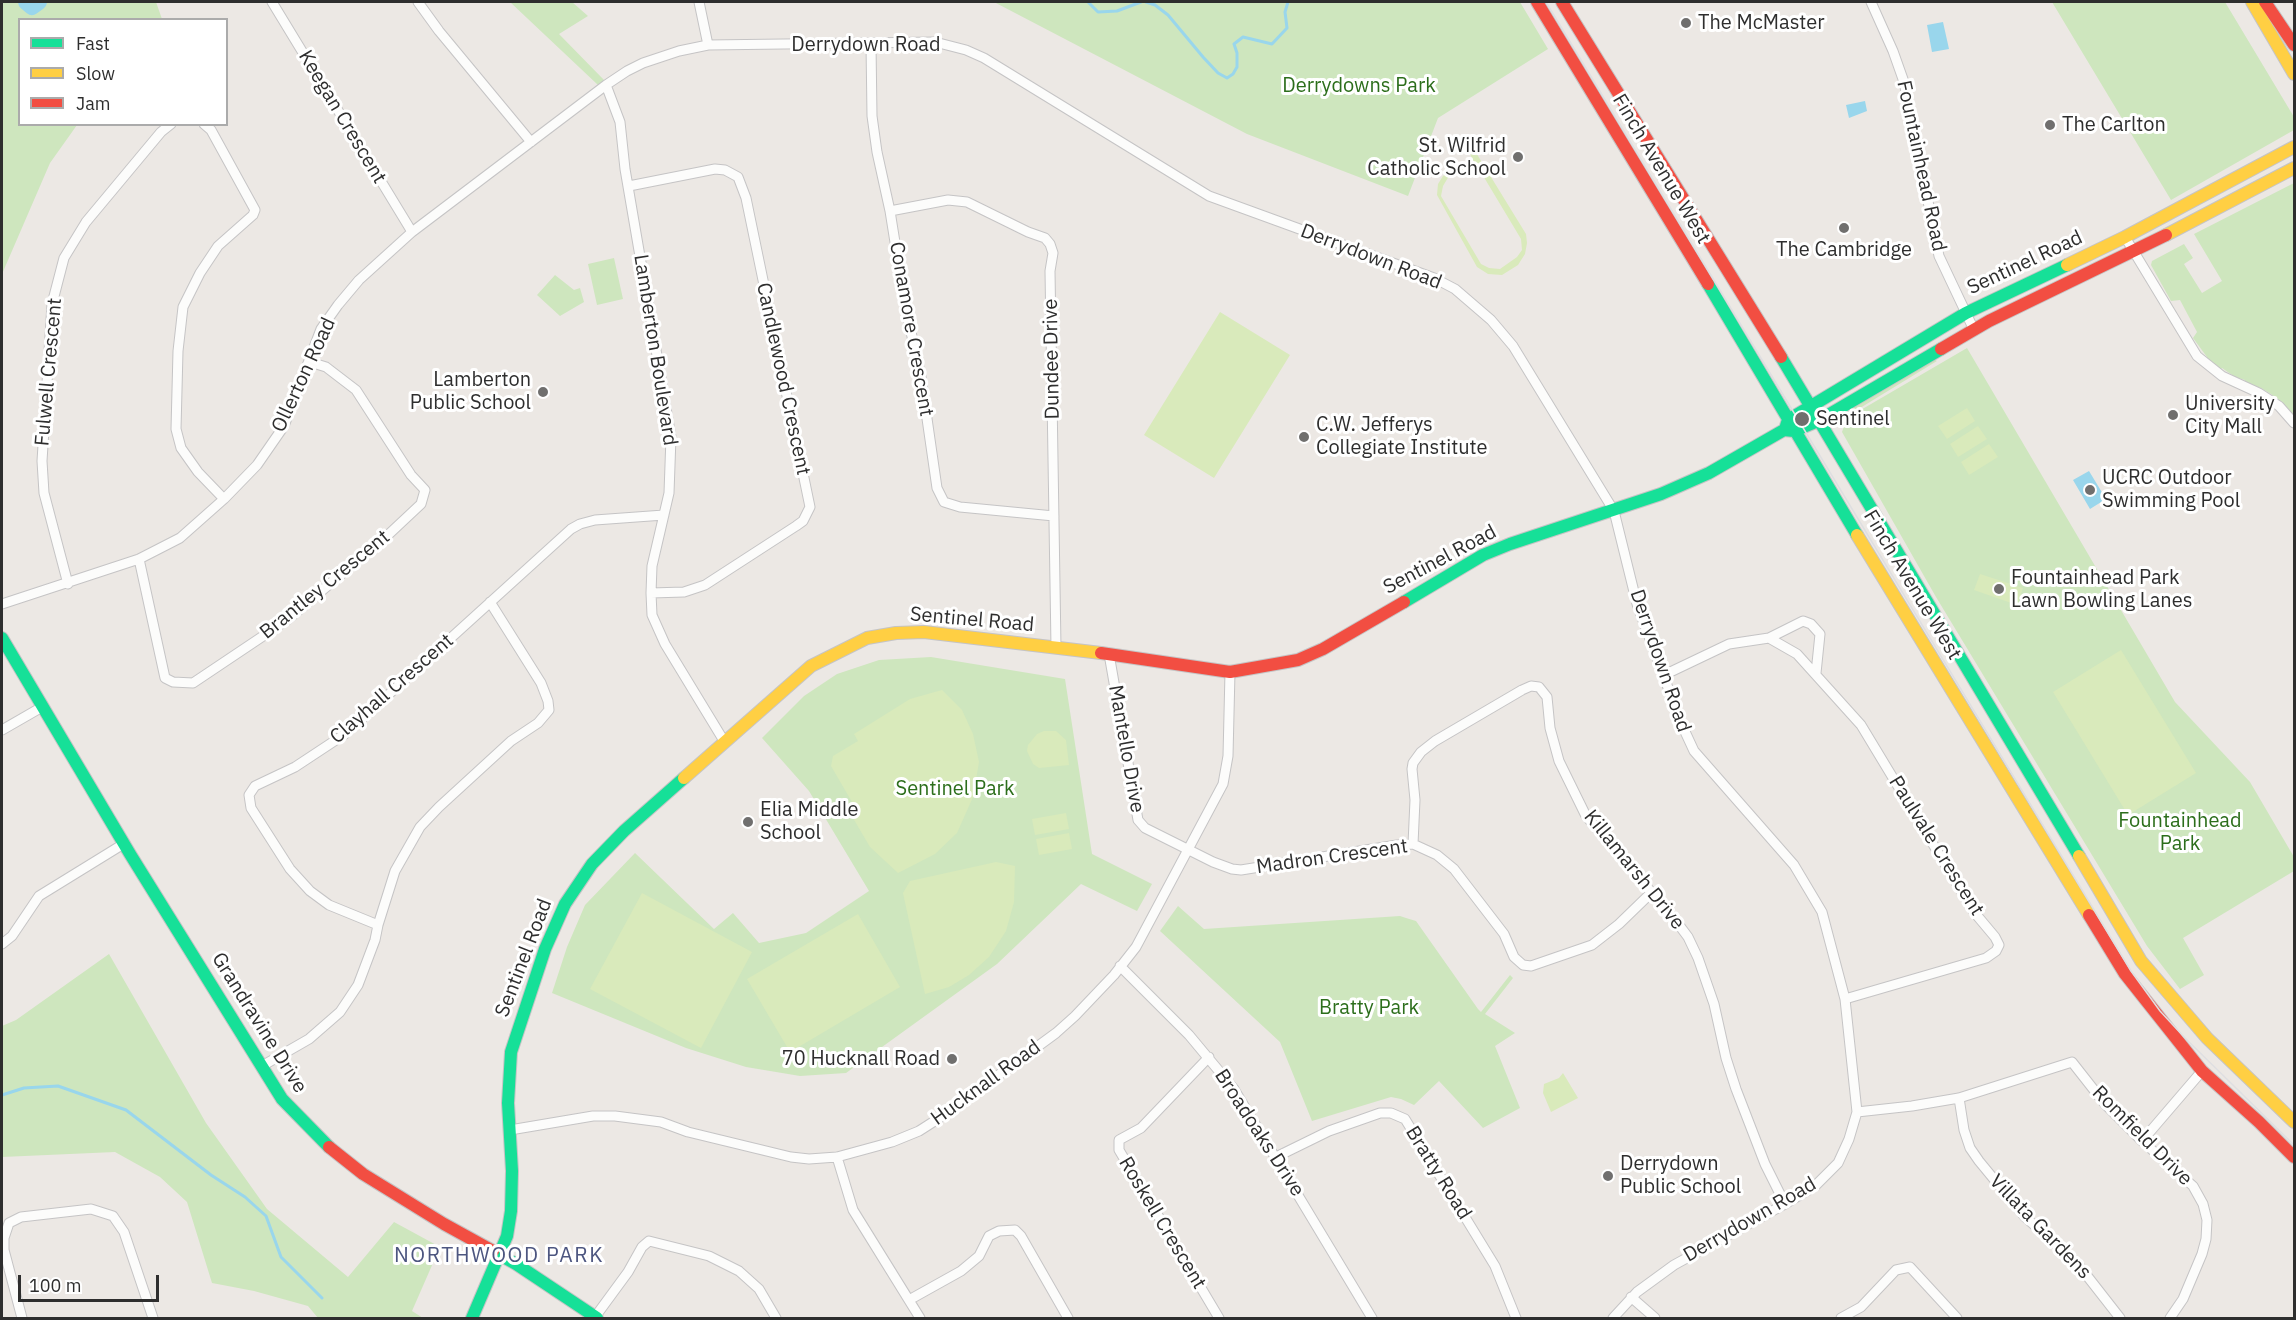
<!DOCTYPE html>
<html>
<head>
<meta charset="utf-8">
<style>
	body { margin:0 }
	#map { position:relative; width:2296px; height:1320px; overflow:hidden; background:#ece8e4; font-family:"IBM Plex Sans",sans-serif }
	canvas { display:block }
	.frame { position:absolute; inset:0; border:3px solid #2e2e2e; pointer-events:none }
	.legend { position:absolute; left:18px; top:18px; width:210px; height:108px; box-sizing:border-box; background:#fff; border:2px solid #ababab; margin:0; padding:8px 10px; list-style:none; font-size:18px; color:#2e2e2e }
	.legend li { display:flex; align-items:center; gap:12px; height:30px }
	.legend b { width:30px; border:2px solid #ababab }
	.scale { position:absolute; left:18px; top:1275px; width:141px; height:27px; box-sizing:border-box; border:3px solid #2e2e2e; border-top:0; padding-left:8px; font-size:18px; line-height:21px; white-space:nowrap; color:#2e2e2e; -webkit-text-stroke:4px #fff; paint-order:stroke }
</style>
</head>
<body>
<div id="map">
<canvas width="2296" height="1320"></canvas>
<div class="frame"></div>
<ul class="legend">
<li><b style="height:8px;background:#16e098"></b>Fast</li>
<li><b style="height:8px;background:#ffcf43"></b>Slow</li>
<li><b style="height:8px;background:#f24e42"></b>Jam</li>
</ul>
<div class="scale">100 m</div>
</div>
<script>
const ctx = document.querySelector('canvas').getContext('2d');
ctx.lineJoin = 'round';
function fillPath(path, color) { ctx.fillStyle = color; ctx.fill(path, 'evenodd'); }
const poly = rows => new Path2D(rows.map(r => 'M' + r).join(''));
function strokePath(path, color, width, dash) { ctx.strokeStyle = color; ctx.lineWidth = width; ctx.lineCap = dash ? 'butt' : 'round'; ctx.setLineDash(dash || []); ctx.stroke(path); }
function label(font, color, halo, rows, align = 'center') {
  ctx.font = font + ' "IBM Plex Sans",sans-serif'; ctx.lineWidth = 6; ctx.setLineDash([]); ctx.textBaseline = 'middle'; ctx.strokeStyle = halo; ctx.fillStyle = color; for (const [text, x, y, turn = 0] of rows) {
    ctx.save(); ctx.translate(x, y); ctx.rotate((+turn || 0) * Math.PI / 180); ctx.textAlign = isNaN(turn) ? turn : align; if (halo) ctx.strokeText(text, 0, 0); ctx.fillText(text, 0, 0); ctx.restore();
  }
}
const green = poly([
	[2,2,156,2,162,19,20,20,20,124,77,125,50,163,2,274],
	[510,2,572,2,588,16,559,34,604,80,598,85],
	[994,2,1520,2,1548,49,1438,118,1408,196,1247,134],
	[2052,2,2225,2,2294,117,2294,130,2171,200],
	[2294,183,2294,415,2277,398,2261,388,2244,383,2245,380,2235,377,2222,368,2220,371,2206,359,2207,357,2193,338,2197,332,2180,300,2171,301,2151,265,2152,261,2184,244,2193,258,2184,264,2202,293,2222,281,2194,234],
	[614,258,623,299,597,305,588,264],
	[555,275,574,290,580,288,584,302,560,316,537,295],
	[1967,348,2175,702,2250,782,2294,857,2294,871,2183,938,2204,975,2180,989,2147,946,1936,597,1842,432,1847,418],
	[1933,359,1937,361,1847,416,1845,412],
	[931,657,1065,679,1092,854,1152,884,1137,911,1081,884,997,964,846,1073,800,1076,746,1067,686,1048,552,993,567,947,585,905,635,853,714,929,733,913,759,943,806,933,869,891,809,791,762,738,804,696,837,674,879,660],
	[1178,906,1204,929,1400,916,1406,918,1416,921,1478,1009,1481,1012,1510,975,1513,978,1485,1014,1515,1033,1495,1046,1520,1108,1483,1128,1439,1081,1414,1105,1401,1099,1391,1097,1312,1121,1280,1042,1160,931],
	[109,954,206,1123,267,1209,348,1277,394,1222,440,1247,412,1311,423,1318,318,1318,308,1306,254,1291,212,1283,187,1202,160,1177,115,1152,2,1157,2,1026,16,1020]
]);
const pitch = poly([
	[1475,151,1526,234,1527,243,1525,254,1518,265,1502,275,1488,274,1477,267,1437,195,1438,184,1443,176,1451,170,1460,165,1476,166,1470,154],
	[1460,170,1471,170,1482,174,1521,239,1522,250,1517,257,1500,269,1489,268,1481,264,1441,196,1443,186,1449,176],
	[1220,312,1290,355,1214,478,1144,435],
	[1967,408,1975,421,1947,439,1938,426],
	[1978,426,1987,439,1958,457,1950,444],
	[1989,444,1998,457,1969,475,1961,462],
	[1980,574,2023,588,2017,605,1974,590],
	[2121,650,2196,773,2128,815,2053,692],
	[942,690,962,710,973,734,979,762,973,797,957,833,935,854,898,873,870,847,853,818,859,814,831,766,833,756,858,741,854,734,910,699],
	[1044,731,1056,731,1066,740,1069,765,1039,768,1033,764,1027,751,1028,745,1037,734],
	[1066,813,1069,829,1035,835,1032,819],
	[1069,833,1072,849,1039,855,1036,839],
	[996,862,1015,866,1014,902,1006,931,989,957,969,975,949,987,925,994,903,893,910,881],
	[642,893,752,952,701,1048,590,989],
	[858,914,900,987,790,1052,747,979],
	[1563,1073,1578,1098,1551,1112,1543,1093,1544,1084,1559,1078]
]);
const water = poly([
	[1943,22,1949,49,1932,52,1927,25],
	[1865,101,1867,111,1849,118,1846,105],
	[2089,471,2106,499,2090,509,2073,480]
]);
const stream = poly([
	[1088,2,1098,12,1117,11,1141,2],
	[1146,2,1155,5,1168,15,1203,57,1218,73,1227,78,1233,74,1237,67,1237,53,1234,44,1243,37,1272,44,1287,28,1285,12,1288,2],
	[2,1095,24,1088,58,1086,126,1110,211,1175,245,1197,266,1216,281,1257,322,1298]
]);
const river = poly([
	[26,2,32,7,39,2]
]);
const street = poly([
	[272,2,412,232],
	[418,2,439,31,531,142],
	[699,2,708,45],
	[1871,2,1893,51,1904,82,1939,256,1974,330],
	[871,44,872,116,877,152,890,211,905,305,921,377,937,488,944,502,960,507,1054,516],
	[606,85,620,122,625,169,671,437,669,493,652,566,651,593,652,615,665,644,724,741],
	[204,124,211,130,255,210,253,215,218,246,200,273,183,307,178,351,176,429,181,448,198,472,224,499],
	[629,186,715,169,725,170,738,177,746,198,810,507,803,521,796,526,705,585,684,592,651,593],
	[890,211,948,200,967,202,1028,232,1045,238,1050,244,1053,253,1050,271,1056,647],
	[2125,237,2197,356,2222,376,2259,393,2279,406,2294,423],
	[139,559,165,678,173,682,193,683,287,620,389,534,421,504,425,490,411,475,356,390,326,367,310,362],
	[68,584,44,493,42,461,52,304,64,258,86,222,161,132,171,124],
	[2,604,139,559,180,538,224,499,257,465,284,426,321,329,338,305,359,280,412,232,606,85,627,71,643,63,679,51,708,45,935,42,966,50,984,58,1209,196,1434,278,1455,289,1491,320,1513,346,1614,511,1637,604,1681,723,1694,751,1794,865,1822,912,1845,999,1857,1112,1849,1139,1838,1163,1815,1186,1785,1204,1674,1265,1637,1292,1613,1318],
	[1769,638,1797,654,1861,725,1974,912,1995,937,1999,945,1996,951,1986,958,1845,999],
	[1109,654,1138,820,1145,828,1213,862,1232,869,1241,870,1397,845,1413,844,1437,855,1454,869,1504,934,1514,957,1523,965,1531,966,1592,945,1619,924,1651,893],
	[1664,675,1729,644,1769,638,1803,621,1811,624,1820,634,1816,673],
	[2,730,42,707],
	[1413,844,1415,800,1412,769,1413,763,1421,752,1435,741,1522,690,1531,686,1539,687,1547,697,1550,728,1559,761,1586,816,1676,921,1688,937,1698,958,1714,1004,1726,1058,1736,1089,1765,1164,1785,1204],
	[378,925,329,905,310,891,290,869,251,808,249,795,255,786,295,767,345,734,571,529,580,524,595,520,664,515],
	[2,944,12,936,39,896,125,843],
	[1120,966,1189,1035,1234,1089,1372,1318],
	[1209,1057,1141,1128,1119,1140,1119,1150,1219,1318],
	[262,1066,309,1039,340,1012,358,985,375,940,378,925,395,871,420,827,439,807,511,741,538,723,549,710,548,701,541,683,490,602],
	[1959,1098,1964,1130,1970,1148,1979,1161,2025,1217,2077,1263,2120,1318],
	[1857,1112,1912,1106,1959,1098,2072,1062,2105,1104,2142,1141,2193,1186,2203,1204,2207,1220,2206,1239,2202,1254,2183,1299,2170,1318],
	[510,1130,593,1116,615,1116,661,1122,688,1132,791,1157,809,1159,837,1157,892,1142,919,1131,944,1115,1056,1033,1075,1016,1114,975,1136,947,1223,784,1228,756,1230,672],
	[2142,1141,2202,1071],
	[837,1157,853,1210,920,1318],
	[1276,1157,1329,1131,1380,1113,1391,1113,1405,1119,1495,1266,1516,1318],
	[1631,1297,1655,1318],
	[909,1300,961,1271,979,1256,989,1236,999,1231,1015,1230,1021,1236,1068,1318],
	[595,1317,628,1272,642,1247,649,1241,709,1256,739,1271,759,1289,776,1318],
	[22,1318,4,1250,4,1238,9,1223,21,1217,91,1209,113,1216,124,1232,153,1318],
	[1841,1318,1861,1307,1896,1270,1910,1267,1957,1318]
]);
const fast = poly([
	[1708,284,1857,535],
	[1781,357,2079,856],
	[1786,426,1788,420,1966,313,2067,265],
	[1404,602,1483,555,1510,544,1661,494,1709,473,1784,430,1794,431,1818,421,1941,349],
	[2,638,130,854,282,1099,329,1147],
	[493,1251,516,1264,597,1318],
	[472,1318,507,1236,511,1211,512,1171,508,1103,511,1052,545,949,565,904,592,864,624,831,684,778]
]);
const slow = poly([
	[2252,2,2294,74],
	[2166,235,2294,168],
	[2067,265,2125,237,2294,147],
	[1857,535,2089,915],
	[684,778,811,666,867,638,896,633,924,632,1101,653],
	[2079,856,2141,961,2207,1038,2294,1122]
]);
const jam = poly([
	[1537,2,1708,284],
	[1562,2,1781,357],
	[2265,2,2294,45],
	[1941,349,1989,321,2166,235],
	[1101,653,1230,672,1298,660,1323,649,1404,602],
	[2089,915,2125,974,2202,1071,2259,1122,2294,1157],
	[329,1147,363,1174,444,1224,493,1251]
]);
const tram = poly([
	[1546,2,2131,971,2160,1011,2185,1038,2294,1145]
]);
const markers = [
	[1686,23,6,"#706f6e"],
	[2050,125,6,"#706f6e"],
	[1518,157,6,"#706f6e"],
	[1844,228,6,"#706f6e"],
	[543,392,6,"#706f6e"],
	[2173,415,6,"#706f6e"],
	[1802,419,8,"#706f6e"],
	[1304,437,6,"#706f6e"],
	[2090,490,6,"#706f6e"],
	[1999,589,6,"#706f6e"],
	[748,822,6,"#706f6e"],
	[952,1059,6,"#706f6e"],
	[1608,1176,6,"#706f6e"]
];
const poiNames = [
	["The McMaster",1698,23],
	["The Carlton",2062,125],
	["St. Wilfrid",1506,146,"right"],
	["Catholic School",1506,169,"right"],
	["The Cambridge",1844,250,"center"],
	["Lamberton",531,380,"right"],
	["Public School",531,403,"right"],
	["University",2185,404],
	["City Mall",2185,427],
	["Sentinel",1816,419],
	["C.W. Jefferys",1316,425],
	["Collegiate Institute",1316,448],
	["UCRC Outdoor",2102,478],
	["Swimming Pool",2102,501],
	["Fountainhead Park",2011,578],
	["Lawn Bowling Lanes",2011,601],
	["Elia Middle",760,810],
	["School",760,833],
	["70 Hucknall Road",940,1059,"right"],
	["Derrydown",1620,1164],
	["Public School",1620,1187]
];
const streetNames = [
	["Derrydown Road",866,45],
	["Keegan Crescent",342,117,59],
	["Fountainhead Road",1921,166,78],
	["Finch Avenue West",1661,169,59],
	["Derrydown Road",1371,257,21],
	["Sentinel Road",2025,263,-25],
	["Conamore Crescent",911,329,80],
	["Lamberton Boulevard",655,350,81],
	["Dundee Drive",1052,359,-91],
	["Fulwell Crescent",49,372,-85],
	["Ollerton Road",304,375,-65],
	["Candlewood Crescent",783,379,78],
	["Sentinel Road",1440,560,-28],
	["Brantley Crescent",325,585,-39],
	["Finch Avenue West",1912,585,59],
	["Sentinel Road",972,620,5],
	["Derrydown Road",1660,661,71],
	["Clayhall Crescent",392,689,-41],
	["Mantello Drive",1126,749,80],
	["Paulvale Crescent",1936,846,58],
	["Madron Crescent",1332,857,-8],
	["Killamarsh Drive",1634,870,51],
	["Sentinel Road",524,958,-69],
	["Grandravine Drive",259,1023,58],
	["Hucknall Road",986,1083,-36],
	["Broadoaks Drive",1259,1133,57],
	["Romfield Drive",2142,1136,45],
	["Bratty Road",1438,1173,58],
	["Derrydown Road",1750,1220,-30],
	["Roskell Crescent",1162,1223,59],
	["Villata Gardens",2040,1227,46]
];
const parkNames = [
	["Derrydowns Park",1359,86],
	["Sentinel Park",955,789],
	["Fountainhead",2180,821],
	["Park",2180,844],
	["Bratty Park",1369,1008]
];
const neighbourhoodNames = [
	["NORTHWOOD PARK",499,1256]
];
fillPath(green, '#cee6be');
fillPath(pitch, '#d9eabb');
fillPath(water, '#99d6ec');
strokePath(stream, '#99d6ec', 3);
strokePath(river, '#99d6ec', 16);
strokePath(street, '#c5c4c5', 11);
strokePath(fast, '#c5c4c5', 14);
strokePath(slow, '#c5c4c5', 14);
strokePath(jam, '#c5c4c5', 14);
strokePath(street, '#fcfcfb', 9);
strokePath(fast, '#16e098', 12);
strokePath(slow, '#ffcf43', 12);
strokePath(jam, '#f24e42', 12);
strokePath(tram, '#dfdfe1', 1.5);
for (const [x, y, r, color] of markers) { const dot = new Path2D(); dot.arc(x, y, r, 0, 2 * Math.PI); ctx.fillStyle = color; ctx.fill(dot); strokePath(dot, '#fff', 2); }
label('20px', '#2e2e2e', '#fff', poiNames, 'left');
label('20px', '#2e2e2e', '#fff', streetNames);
label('20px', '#2c6e1b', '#fff', parkNames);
ctx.letterSpacing = '1.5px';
label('21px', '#4d5680', '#fff', neighbourhoodNames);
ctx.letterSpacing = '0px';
</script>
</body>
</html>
